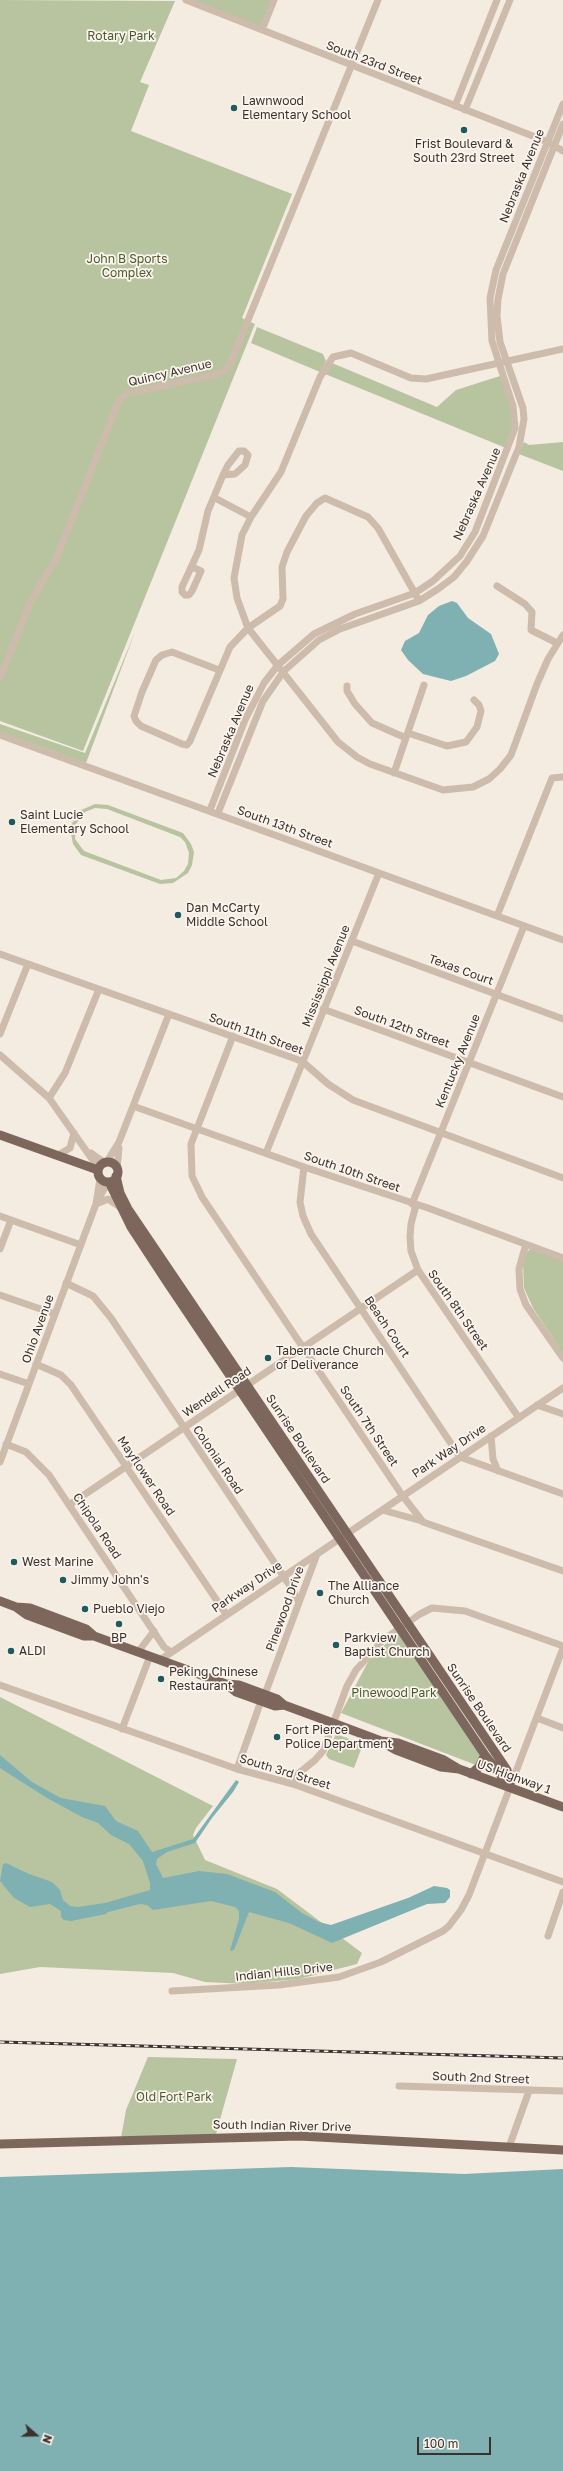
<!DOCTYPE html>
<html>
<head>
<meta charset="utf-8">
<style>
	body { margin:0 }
	#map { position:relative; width:563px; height:2471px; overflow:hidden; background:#f4ebe1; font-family:"Golos Text",sans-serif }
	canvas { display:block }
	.north { position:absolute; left:16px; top:2415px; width:40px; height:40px; -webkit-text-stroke:3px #fbf5ee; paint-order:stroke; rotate:110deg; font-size:11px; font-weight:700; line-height:16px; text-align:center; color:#3b302b }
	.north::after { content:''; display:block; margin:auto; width:14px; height:18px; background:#3b302b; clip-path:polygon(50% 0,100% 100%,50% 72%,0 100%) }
	.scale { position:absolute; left:417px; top:2437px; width:74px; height:18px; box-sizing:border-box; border:2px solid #3b302b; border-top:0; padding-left:5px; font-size:12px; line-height:14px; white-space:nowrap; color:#3b302b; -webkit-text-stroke:3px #fbf5ee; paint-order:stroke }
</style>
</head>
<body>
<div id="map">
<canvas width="563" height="2471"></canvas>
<div class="north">N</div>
<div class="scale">100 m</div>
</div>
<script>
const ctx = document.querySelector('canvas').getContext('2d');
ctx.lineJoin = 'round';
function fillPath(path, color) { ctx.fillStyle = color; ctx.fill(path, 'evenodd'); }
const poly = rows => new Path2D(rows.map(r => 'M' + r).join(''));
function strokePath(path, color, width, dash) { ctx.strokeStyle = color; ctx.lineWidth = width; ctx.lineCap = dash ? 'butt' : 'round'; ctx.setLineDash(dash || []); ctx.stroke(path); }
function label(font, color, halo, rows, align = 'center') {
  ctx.font = font + ' "Golos Text",sans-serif'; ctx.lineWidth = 3.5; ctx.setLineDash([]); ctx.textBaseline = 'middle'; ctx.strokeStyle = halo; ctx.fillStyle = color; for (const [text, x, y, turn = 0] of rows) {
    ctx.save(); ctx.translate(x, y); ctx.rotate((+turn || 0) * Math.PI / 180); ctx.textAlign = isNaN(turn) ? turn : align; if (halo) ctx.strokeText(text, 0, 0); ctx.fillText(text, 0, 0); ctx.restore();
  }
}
const green = poly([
	[0,0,175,1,140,82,149,85,131,131,292,194,242,318,255,324,83,751,0,721],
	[193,0,271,0,260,27],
	[257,327,323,354,326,361,320,372,251,343],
	[332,363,437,407,456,390,500,376,511,406,513,427,506,448,325,374],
	[524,442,529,445,563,442,563,471,519,454],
	[135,632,86,763,0,732,0,724,85,753],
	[95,804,108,805,183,833,191,844,194,852,192,865,188,873,173,883,160,884,81,855,73,844,70,827,79,811],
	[95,808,107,809,180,837,185,842,189,853,188,864,184,871,176,878,161,880,84,851,75,839,76,824,85,812],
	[530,1249,563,1260,563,1353,533,1308,524,1288,523,1264,527,1252],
	[398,1632,494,1772,341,1713,369,1660],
	[0,1697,213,1806,196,1828,193,1835,205,1860,277,1889,362,1953,357,1964,299,1979,245,1984,205,1982,173,1973,40,1967,0,1974],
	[336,1734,363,1744,354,1768,329,1759,326,1755],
	[148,2057,237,2059,216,2134,121,2138,126,2110]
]);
const water = poly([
	[452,601,457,603,468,618,491,634,499,654,495,661,466,676,451,681,423,674,408,660,401,650,405,641,419,633,428,615,439,606],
	[0,1755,32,1782,61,1798,105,1806,116,1821,138,1831,152,1852,193,1839,236,1780,239,1782,233,1792,212,1818,195,1843,167,1852,157,1859,156,1864,163,1878,199,1871,227,1874,275,1892,302,1913,319,1922,331,1925,408,1898,434,1886,447,1888,450,1890,450,1897,445,1903,427,1904,332,1943,289,1923,249,1912,234,1950,230,1951,239,1919,239,1911,235,1907,211,1901,153,1910,147,1905,140,1904,108,1912,106,1914,71,1921,64,1920,61,1917,61,1911,50,1904,30,1907,14,1898,0,1881,3,1864,6,1863,29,1874,52,1882,60,1890,63,1900,70,1906,78,1907,105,1903,150,1890,150,1883,143,1861,129,1844,111,1835,98,1823,82,1817,47,1798,0,1768],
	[291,2167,464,2174,563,2169,563,2471,0,2471,0,2177]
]);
const minor = poly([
	[186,0,548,142,563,151],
	[262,30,274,0],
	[455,106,497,0],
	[465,110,510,0],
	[563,349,426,379,411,378,351,353,333,357,320,377,281,472,251,517,242,535,234,578,237,598,248,628,338,742,357,757,370,764,443,790,473,787,489,779,500,769,511,755,537,684,548,659,563,635],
	[215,498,251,517],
	[192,567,201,571,192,591,189,595,185,595,182,592,182,587,199,550,208,511,223,475,228,465,239,451,244,451,248,455,245,465,235,474,223,475],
	[497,586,525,604,532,612,531,630,557,643],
	[219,670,172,652,162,655,156,660,142,692,134,716,136,721,141,726,182,744,187,745,190,741,230,647,248,628,280,606,283,599,282,567,287,552,306,516,317,503,325,498,368,517,378,528,417,597],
	[0,678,31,601,57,557,119,400,126,394,218,374,226,370,231,362,378,0],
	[347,686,347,691,355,704,372,723,406,738],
	[408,733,447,746,466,742,477,727,481,711,479,705,474,700],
	[0,735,563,940],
	[394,773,424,685],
	[210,810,245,720,264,683,278,665,314,634,355,614,415,593,433,581,460,556,475,532,515,428,513,406,492,341,490,298,496,270,563,104],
	[218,813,263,701,284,671,319,640,340,629,419,601,438,589,454,577,467,561,483,536,519,447,524,419,523,408,500,342,497,316,498,299,503,274,563,124],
	[497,916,552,778,563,777],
	[352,941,563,1019],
	[0,954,296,1059,303,1062,328,1084,353,1100,563,1178],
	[323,1009,563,1097],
	[0,1034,28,964],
	[233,1036,191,1144,192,1176,202,1197,402,1495,423,1522,563,1571],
	[0,1055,49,1098,99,1169],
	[49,1098,65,1073,99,989],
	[133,1106,304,1167,428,1208,563,1258],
	[91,1153,105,1163],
	[266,1153,379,873],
	[58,1155,70,1148,74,1133],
	[106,1163,119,1142,169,1014],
	[304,1167,300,1202,303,1216,311,1234,460,1457,563,1494],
	[117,1169,119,1148],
	[98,1200,108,1182],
	[96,1204,108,1199,120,1207],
	[412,1204,524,926],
	[416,1205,411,1224,410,1237,411,1251,418,1270,519,1418],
	[0,1216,81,1245],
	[526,1244,519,1269,520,1289,526,1305,563,1358],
	[0,1249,11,1220],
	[66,1283,93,1296,111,1318,292,1589,299,1602],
	[0,1295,55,1314],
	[36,1364,61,1375,71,1385,226,1614],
	[0,1374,29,1384],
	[537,1405,563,1414],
	[491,1436,493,1459,498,1471],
	[6,1444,26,1452,49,1475,164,1647,171,1652],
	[0,1462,96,1204,100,1179],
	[69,1505,418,1270],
	[382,1510,422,1521],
	[138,1652,154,1631],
	[160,1660,563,1388],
	[0,1685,237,1769,293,1784,563,1882],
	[265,1694,317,1554],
	[537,1718,563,1728],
	[122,1729,150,1656],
	[237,1769,261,1701],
	[293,1784,298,1774,315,1760,323,1751,347,1686,356,1670,383,1640,420,1614,432,1608,465,1611,563,1646],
	[548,1936,563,1892],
	[172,1991,279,1985,339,1977,381,1962,443,1931,449,1926,461,1910,469,1895,563,1648],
	[399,2086,563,2091],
	[509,2147,529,2091]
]);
const major = poly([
	[0,1135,98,1170],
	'98 1172a10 10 0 1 1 20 0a10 10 0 1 1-20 0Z',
	[116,1176,120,1193,128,1209,507,1770,511,1788],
	[109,1182,131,1227,167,1282,485,1755,510,1787],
	[0,1601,16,1607,27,1615,84,1636,94,1636,226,1684,239,1685,277,1699,284,1705,333,1723,381,1741,398,1743,444,1760,459,1769],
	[16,1607,30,1608,86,1629,94,1636],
	[226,1684,236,1692,275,1706,284,1705],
	[384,1743,396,1750,441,1767,459,1769,563,1807],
	[471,1774,479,1767,485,1755],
	[0,2144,299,2136,563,2150]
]);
const rail = poly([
	[0,2042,563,2058]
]);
const markers = [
	[234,108,4,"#1f5a5e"],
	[464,130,4,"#1f5a5e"],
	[12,822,4,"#1f5a5e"],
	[178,915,4,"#1f5a5e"],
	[268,1358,4,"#1f5a5e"],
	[14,1562,4,"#1f5a5e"],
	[63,1580,4,"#1f5a5e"],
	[320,1593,4,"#1f5a5e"],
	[85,1609,4,"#1f5a5e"],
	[119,1624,4,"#1f5a5e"],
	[336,1645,4,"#1f5a5e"],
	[11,1651,4,"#1f5a5e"],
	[161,1679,4,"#1f5a5e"],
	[277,1737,4,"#1f5a5e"]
];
const parkNames = [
	["Rotary Park",121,36],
	["John B Sports",127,259],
	["Complex",127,273],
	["Pinewood Park",394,1693],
	["Old Fort Park",174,2097]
];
const streetNames = [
	["South 23rd Street",374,63,21],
	["Nebraska Avenue",522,176,-68],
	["Quincy Avenue",170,373,-13],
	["Nebraska Avenue",477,494,-66],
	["Nebraska Avenue",231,731,-67],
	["South 13th Street",285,827,20],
	["Texas Court",461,970,20],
	["Mississippi Avenue",326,976,-68],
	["South 12th Street",402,1027,20],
	["South 11th Street",256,1034,20],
	["Kentucky Avenue",458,1061,-68],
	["South 10th Street",352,1172,19],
	["South 8th Street",458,1310,55],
	["Beach Court",387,1327,56],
	["Ohio Avenue",38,1329,-70],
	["Wendell Road",217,1392,-34],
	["South 7th Street",369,1426,56],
	["Sunrise Boulevard",298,1439,56],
	["Park Way Drive",449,1451,-34],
	["Colonial Road",218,1460,56],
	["Mayflower Road",146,1476,56],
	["Chipola Road",97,1526,56],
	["Parkway Drive",247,1587,-34],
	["Pinewood Drive",285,1609,-70],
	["Sunrise Boulevard",479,1708,56],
	["South 3rd Street",285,1772,17],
	["US Highway 1",514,1777,20],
	["Indian Hills Drive",284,1972,-6],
	["South 2nd Street",481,2078,2],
	["South Indian River Drive",282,2126,1]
];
const poiNames = [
	["Lawnwood",242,101],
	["Elementary School",242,115],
	["Frist Boulevard &",464,144,"center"],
	["South 23rd Street",464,158,"center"],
	["Saint Lucie",20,815],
	["Elementary School",20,829],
	["Dan McCarty",186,908],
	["Middle School",186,922],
	["Tabernacle Church",276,1351],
	["of Deliverance",276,1365],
	["West Marine",22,1562],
	["Jimmy John's",71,1580],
	["The Alliance",328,1586],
	["Church",328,1600],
	["Pueblo Viejo",93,1609],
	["BP",119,1638,"center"],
	["Parkview",344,1638],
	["Baptist Church",344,1652],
	["ALDI",19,1651],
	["Peking Chinese",169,1672],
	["Restaurant",169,1686],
	["Fort Pierce",285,1730],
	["Police Department",285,1744]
];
fillPath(green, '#b8c4a0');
fillPath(water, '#7fb0b2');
strokePath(minor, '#cdbbac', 7);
strokePath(major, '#7d675c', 9);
strokePath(rail, '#3b302b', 3);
strokePath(rail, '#fbf5ee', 1.5, [4.5]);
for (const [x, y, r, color] of markers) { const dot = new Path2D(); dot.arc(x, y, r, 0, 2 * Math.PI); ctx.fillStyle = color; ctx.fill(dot); strokePath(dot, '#fbf5ee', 1.5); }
label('12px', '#4a5a2e', '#fbf5ee', parkNames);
label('12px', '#3b302b', '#fbf5ee', streetNames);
label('12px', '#3b302b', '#fbf5ee', poiNames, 'left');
</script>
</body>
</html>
